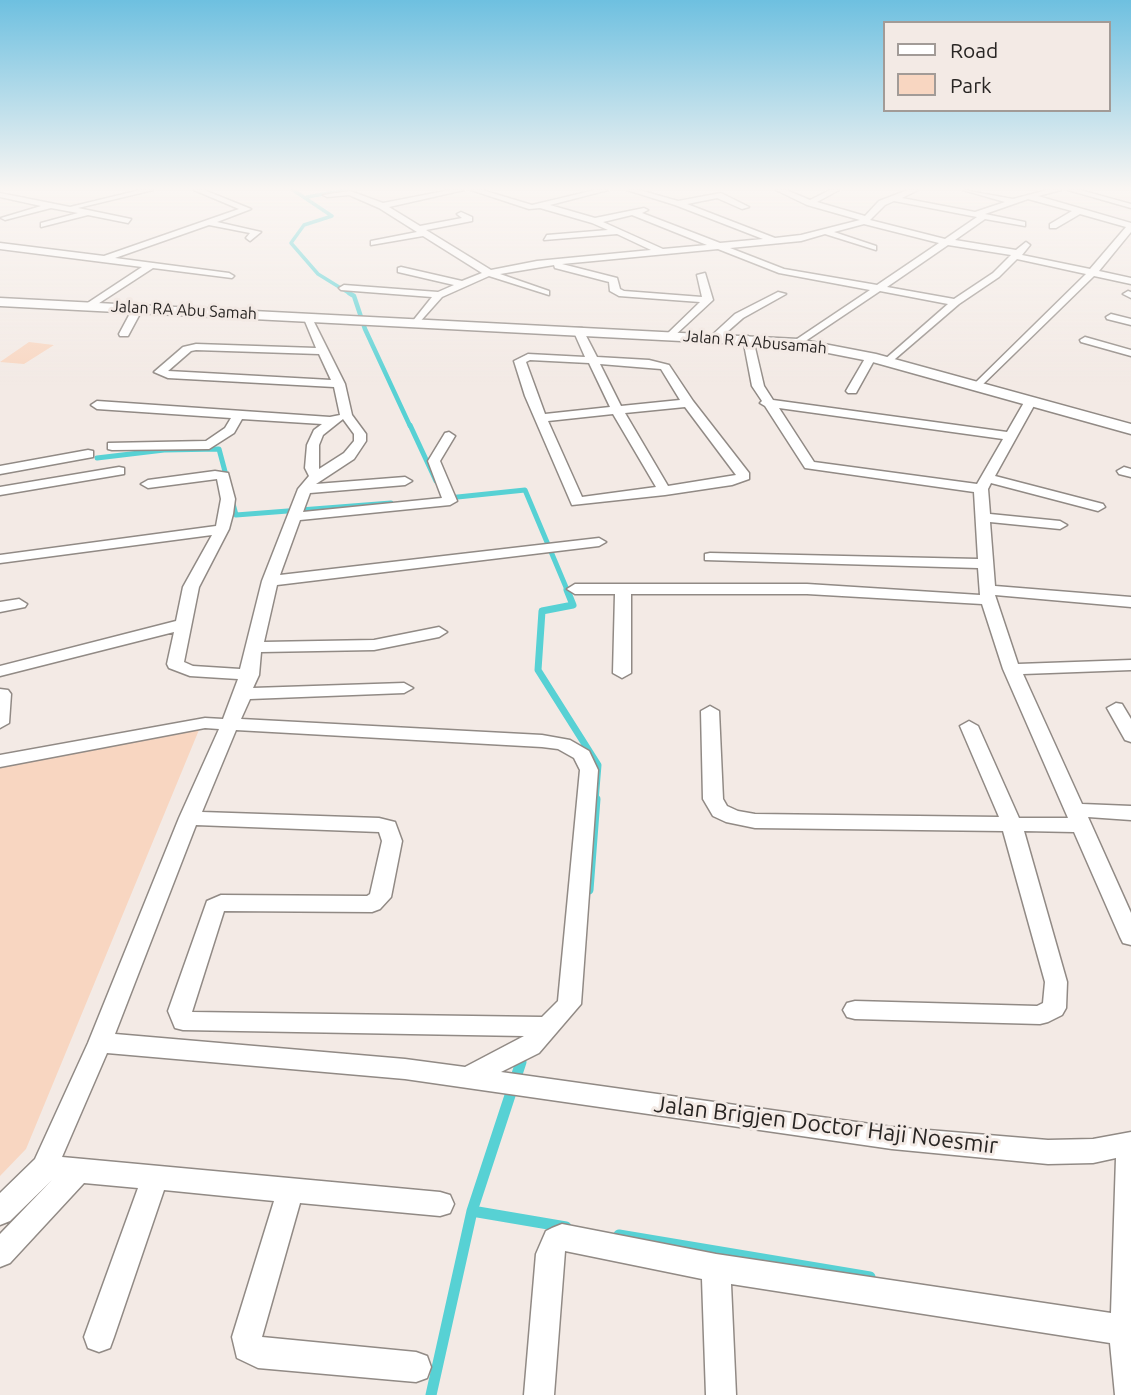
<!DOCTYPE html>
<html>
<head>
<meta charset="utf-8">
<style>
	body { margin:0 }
	#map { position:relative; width:1131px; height:1395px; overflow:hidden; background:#f3eae5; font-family:Ubuntu,sans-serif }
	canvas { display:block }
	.legend { position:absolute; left:883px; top:21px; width:228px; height:91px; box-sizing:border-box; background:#f3eae5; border:2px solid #a29b97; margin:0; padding:9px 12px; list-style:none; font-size:21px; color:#282523 }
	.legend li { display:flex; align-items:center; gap:14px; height:35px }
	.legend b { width:35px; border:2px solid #a29b97 }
</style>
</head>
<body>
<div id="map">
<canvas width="1131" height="1395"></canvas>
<ul class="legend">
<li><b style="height:9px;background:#fff"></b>Road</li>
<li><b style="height:19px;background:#f8d6c1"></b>Park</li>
</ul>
</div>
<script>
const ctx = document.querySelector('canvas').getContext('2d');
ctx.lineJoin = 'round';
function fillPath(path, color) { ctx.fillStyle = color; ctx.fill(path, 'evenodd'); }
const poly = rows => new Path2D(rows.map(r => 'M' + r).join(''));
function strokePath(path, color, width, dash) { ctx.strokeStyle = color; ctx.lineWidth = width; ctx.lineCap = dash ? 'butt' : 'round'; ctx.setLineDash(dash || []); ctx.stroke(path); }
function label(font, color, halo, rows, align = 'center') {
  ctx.font = font + ' Ubuntu,sans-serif'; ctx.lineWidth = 6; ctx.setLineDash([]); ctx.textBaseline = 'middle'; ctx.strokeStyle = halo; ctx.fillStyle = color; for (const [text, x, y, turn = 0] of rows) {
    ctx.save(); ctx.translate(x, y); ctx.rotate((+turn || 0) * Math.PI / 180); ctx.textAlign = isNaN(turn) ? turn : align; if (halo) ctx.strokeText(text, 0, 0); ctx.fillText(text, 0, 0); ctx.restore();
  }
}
const green = poly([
	[29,342,54,345,24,364,0,362],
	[201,725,26,1149,0,1176,0,766]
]);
const streamFar5 = poly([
	[293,190,332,216,304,225,291,243,318,274,352,295],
	[307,197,347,190]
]);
const streamFar4 = poly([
	[349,293,354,296,365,329,410,426]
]);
const streamFar3 = poly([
	[410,425,436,481],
	[97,458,164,450,219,449,227,479],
	[448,498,525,490,568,592],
	[232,500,236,515,391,503]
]);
const streamFar2 = poly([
	[567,590,573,605,542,611,538,670,598,765,595,801]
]);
const streamFar1 = poly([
	[589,890,596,799],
	[520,1064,523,1056]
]);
const stream = poly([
	[472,1211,566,1227],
	[619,1235,870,1277],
	[431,1395,472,1211,521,1062]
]);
const minor = poly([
	[140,190,153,190,78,208,131,219,128,223,88,215,41,227,41,223,78,213,51,208,5,220,1,218,41,206,0,197,0,193,70,207,140,190],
	[194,190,204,190,251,209,217,222,261,232,250,241,246,238,250,233,209,225,115,258,229,273,234,276,232,278,153,268,90,309,86,308,86,304,142,267,0,249,0,243,104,256,239,209,194,190],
	[450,190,464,190,389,207,420,226,462,218,457,214,461,212,472,217,472,221,426,230,491,270,537,261,651,250,617,234,544,240,547,235,608,230,592,223,540,208,529,209,471,190,482,190,532,205,595,190,608,190,550,205,595,218,644,208,648,210,642,213,720,243,763,239,675,205,627,190,639,190,678,201,721,193,749,207,742,209,717,198,687,204,775,238,801,235,860,220,807,205,776,190,786,190,810,200,830,190,839,190,817,202,865,216,879,201,908,190,918,190,902,198,975,212,1005,202,963,190,1013,199,1047,190,1061,190,1038,196,1131,223,1131,232,1099,271,1131,278,1131,284,1094,276,977,390,973,389,973,385,1086,274,1017,259,999,277,959,304,888,365,884,364,884,360,948,304,880,291,798,346,793,343,794,341,870,290,779,273,718,249,562,264,617,278,620,289,624,291,702,297,697,275,705,273,713,300,672,338,667,335,668,333,700,302,619,296,610,291,609,282,555,268,554,265,500,274,549,291,549,295,489,276,442,297,417,325,412,322,432,297,341,290,339,288,344,285,438,292,454,285,398,272,398,268,401,267,462,281,482,273,423,236,371,245,371,241,417,232,379,208,349,195,327,197,323,195,350,191,383,203,450,190],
	[1028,199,1072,211,1050,224,1050,228,1056,228,1080,214,1126,227,1090,269,1022,255,1030,245,1026,242,1016,250,955,240,985,219,1025,226,1025,222,985,214,1028,199],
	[894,201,977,217,945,239,870,220,885,205,894,201],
	[632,215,707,245,663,249,603,222,632,215],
	[864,224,939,243,877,285,784,269,730,248,801,241,825,234,876,250,876,246,834,232,864,224],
	[948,245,1011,255,993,273,954,299,887,287,948,245],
	[1068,190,1080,190,1131,204,1131,208,1068,190],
	[1128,291,1131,292,1131,298,1123,294,1128,291],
	[778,292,786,294,743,318,719,339,710,337,735,314,778,292],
	[134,306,143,308,128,336,120,336,119,334,134,306],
	[302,314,311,316,345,384,352,415,366,434,366,441,354,459,316,484,405,477,412,481,405,485,310,493,303,512,442,498,428,461,445,433,449,432,455,436,440,461,457,501,450,505,300,520,280,575,599,538,606,542,599,546,277,585,264,642,374,640,439,627,447,632,439,637,374,650,261,652,259,675,253,688,404,683,413,688,404,693,250,699,241,719,542,735,570,740,589,751,598,770,581,1004,539,1053,501,1072,892,1127,1048,1140,1093,1139,1131,1132,1131,1395,1115,1395,1110,1343,731,1284,736,1395,706,1395,702,1279,565,1251,554,1395,524,1395,536,1254,546,1231,552,1228,562,1224,716,1254,1111,1313,1116,1158,1093,1163,1048,1164,892,1149,405,1079,107,1053,62,1157,440,1192,450,1195,454,1204,450,1213,440,1216,300,1203,262,1337,416,1352,427,1356,431,1367,427,1378,416,1382,258,1368,237,1358,232,1337,274,1201,164,1190,114,1337,110,1348,99,1352,88,1348,84,1337,138,1188,84,1183,10,1263,0,1267,0,1234,52,1180,10,1221,0,1225,0,1193,35,1159,88,1043,179,818,219,729,205,728,0,767,0,755,205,718,223,719,238,679,190,676,169,668,167,664,174,632,0,676,0,666,176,621,183,587,212,535,0,563,0,555,216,526,221,499,217,479,148,488,141,484,148,480,215,471,228,473,235,499,233,514,229,529,199,587,184,662,193,666,240,669,262,581,298,489,309,476,305,468,307,445,314,430,322,424,242,419,234,433,209,449,112,450,108,449,108,443,206,441,225,428,231,418,97,409,91,405,97,401,330,417,340,415,334,387,168,378,154,372,183,347,196,344,316,348,302,314],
	[196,350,319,354,331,380,168,371,191,351,196,350],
	[343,419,354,434,354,441,344,453,319,469,319,445,323,435,343,419],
	[236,730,542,747,558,749,574,758,580,770,558,1001,542,1017,192,1012,224,911,372,912,380,909,391,897,402,841,395,822,379,818,202,812,236,730],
	[196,825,379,832,382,841,370,894,367,896,221,895,207,901,168,1011,175,1028,183,1030,524,1036,465,1067,405,1059,115,1034,196,825],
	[1111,314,1131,319,1131,325,1107,319,1106,317,1111,314],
	[574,328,582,328,597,357,649,360,669,365,693,401,749,473,749,479,732,485,665,495,572,505,525,396,514,361,528,354,585,357,573,330,574,328],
	[530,360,589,363,610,407,545,414,526,362,530,360],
	[600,364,661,369,680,400,621,406,600,364],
	[685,407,736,475,668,486,625,413,685,407],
	[613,414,656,487,582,497,548,421,613,414],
	[748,336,753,339,764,386,773,400,1007,432,1026,399,1034,399,1036,402,995,476,1103,504,1105,507,1098,511,991,483,988,489,990,514,1060,521,1067,525,1060,529,990,522,995,586,1131,597,1131,607,995,595,1018,664,1131,660,1131,670,1023,674,1082,804,1131,806,1131,820,1088,817,1131,913,1131,945,1123,943,1120,937,1074,832,1024,831,1067,982,1066,1008,1062,1015,1048,1022,1040,1024,855,1019,847,1017,843,1010,847,1003,855,1001,1037,1006,1043,1003,1045,982,1003,831,755,828,726,822,713,816,703,799,701,711,710,706,719,711,723,799,727,806,738,811,755,814,999,817,960,726,969,721,978,726,1019,818,1068,818,1003,669,982,604,807,594,631,594,631,673,622,678,613,673,615,594,575,594,567,589,575,584,807,584,980,595,978,568,705,560,705,554,710,553,978,559,974,492,805,468,765,406,760,403,762,401,752,386,743,339,748,336],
	[779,408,1003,439,977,484,814,462,779,408],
	[1085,337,1131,350,1131,356,1081,342,1080,340,1085,337],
	[867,355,876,357,856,393,848,393,846,391,867,355],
	[88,450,93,451,93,457,0,474,0,466,88,450],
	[119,467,124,468,124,474,0,495,0,487,119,467],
	[1124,467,1131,469,1131,477,1119,474,1117,471,1124,467],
	[19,599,27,604,25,607,0,612,0,602,19,599],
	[0,689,8,690,11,694,9,723,0,728,0,689],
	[1116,703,1122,704,1131,719,1131,742,1125,740,1107,708,1116,703]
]);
const tertiary = poly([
	[0,298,798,339,876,354,1131,424,1131,434,869,361,798,347,0,306,0,298]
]);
const farStreetnames = [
	["Jalan RA Abu Samah",184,310,3],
	["Jalan R A Abusamah",755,342,5]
];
const nearStreetnames = [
	["Jalan Brigjen Doctor Haji Noesmir",826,1125,7]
];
fillPath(green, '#f8d6c1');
strokePath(streamFar5, '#57d1d4', 3.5);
strokePath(streamFar4, '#57d1d4', 4.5);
strokePath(streamFar3, '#57d1d4', 5);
strokePath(streamFar2, '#57d1d4', 7);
strokePath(streamFar1, '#57d1d4', 9);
strokePath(stream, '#57d1d4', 11);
strokePath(minor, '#918a85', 3);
strokePath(tertiary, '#918a85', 3);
fillPath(minor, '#fff');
fillPath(tertiary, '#fff');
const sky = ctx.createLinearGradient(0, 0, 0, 385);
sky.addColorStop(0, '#6ec0e0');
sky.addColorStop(0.49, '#faf6f3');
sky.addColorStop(1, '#faf6f300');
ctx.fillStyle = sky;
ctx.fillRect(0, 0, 1131, 385);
label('16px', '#282523', '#f3eae5', farStreetnames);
label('23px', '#282523', '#f3eae5', nearStreetnames);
</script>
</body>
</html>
